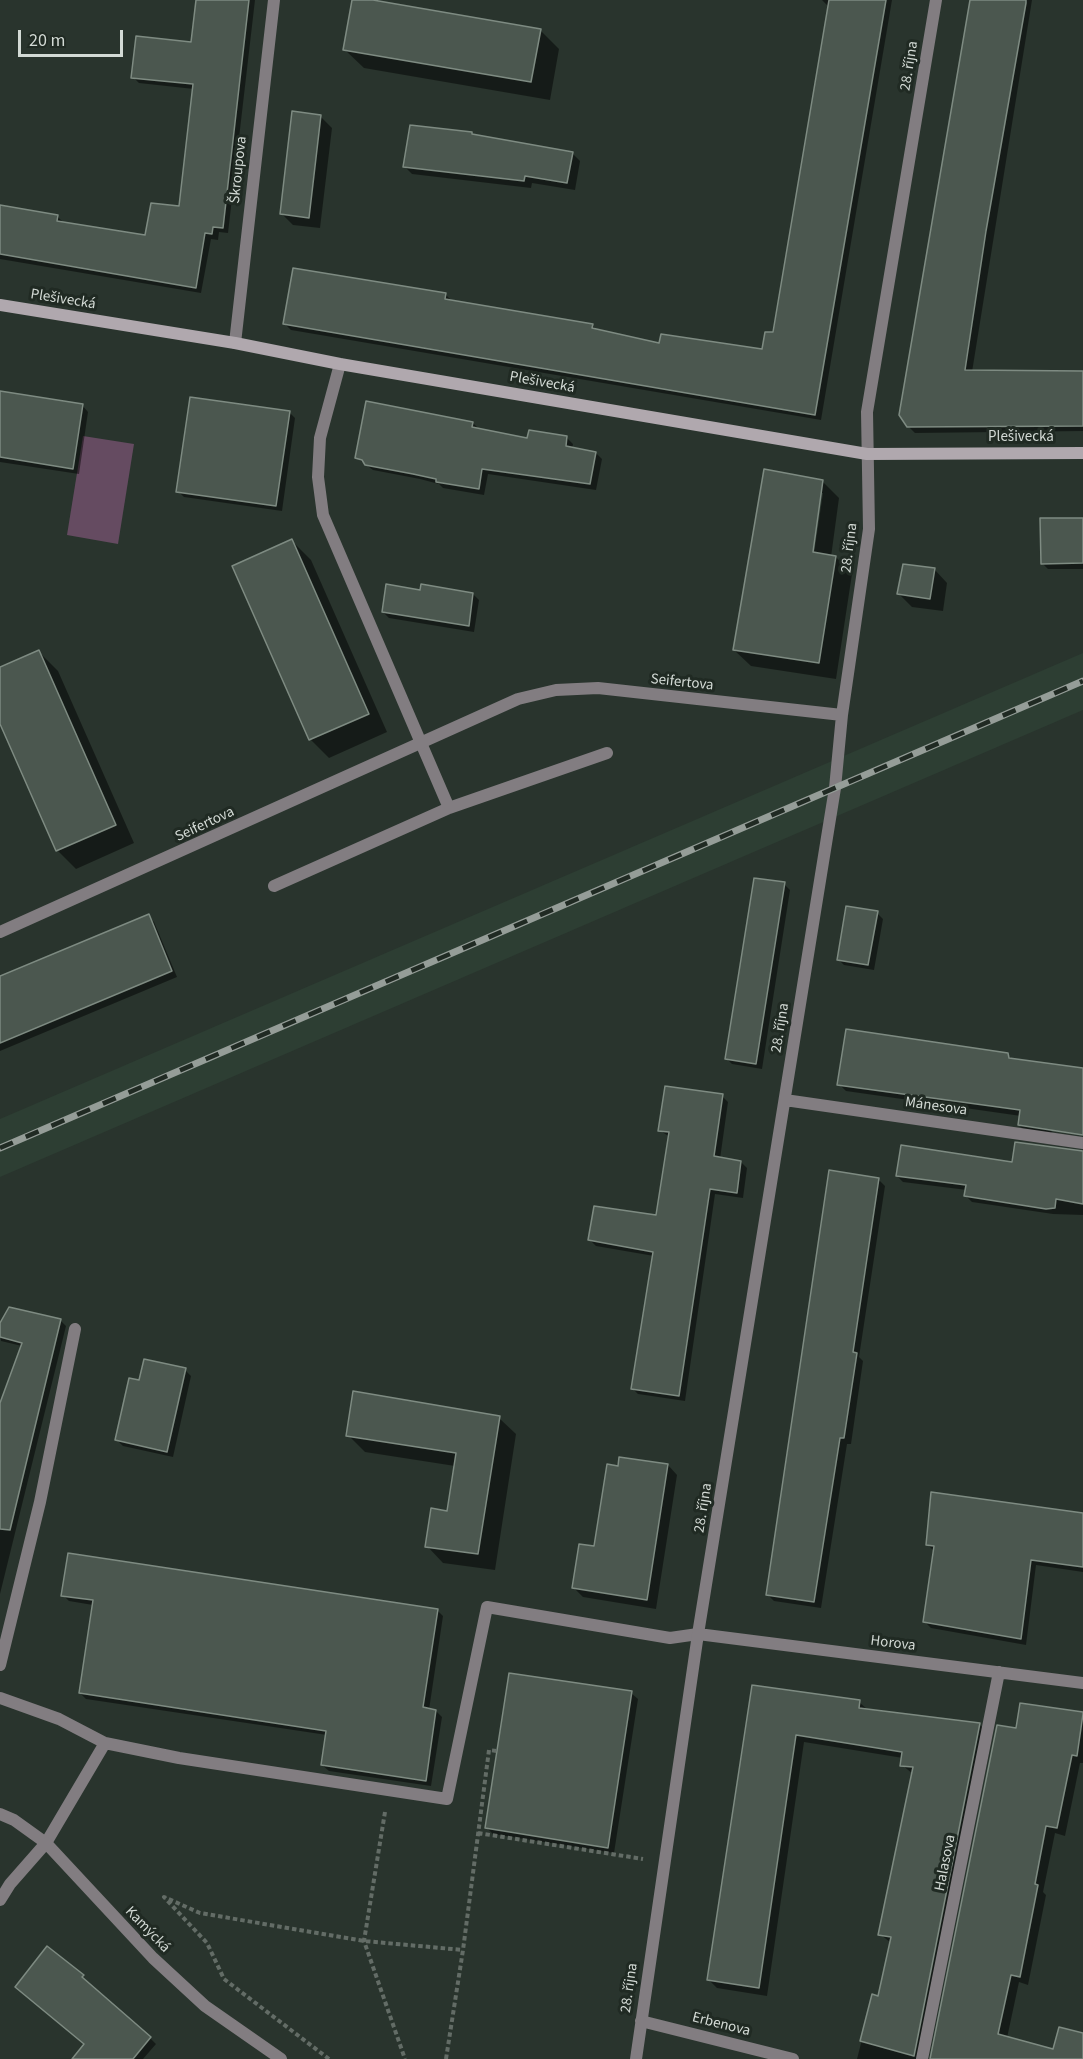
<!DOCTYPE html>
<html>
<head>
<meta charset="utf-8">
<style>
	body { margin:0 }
	#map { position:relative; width:1083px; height:2059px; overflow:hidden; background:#29342d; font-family:"Source Sans 3",sans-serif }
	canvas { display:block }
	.scale { position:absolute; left:18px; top:30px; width:105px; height:27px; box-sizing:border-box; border:3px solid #d3dad5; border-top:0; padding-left:8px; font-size:18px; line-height:21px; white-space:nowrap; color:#d3dad5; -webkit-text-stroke:4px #202a23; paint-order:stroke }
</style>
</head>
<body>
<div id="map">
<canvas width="1083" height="2059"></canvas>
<div class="scale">20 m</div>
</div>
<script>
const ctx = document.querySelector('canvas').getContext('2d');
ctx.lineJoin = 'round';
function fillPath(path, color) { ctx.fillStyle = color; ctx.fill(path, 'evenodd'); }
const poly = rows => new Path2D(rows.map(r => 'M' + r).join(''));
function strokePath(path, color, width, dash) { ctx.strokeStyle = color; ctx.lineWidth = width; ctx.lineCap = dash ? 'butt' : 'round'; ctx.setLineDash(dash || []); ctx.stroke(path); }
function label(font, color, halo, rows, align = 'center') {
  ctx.font = font + ' "Source Sans 3",sans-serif'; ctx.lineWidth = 6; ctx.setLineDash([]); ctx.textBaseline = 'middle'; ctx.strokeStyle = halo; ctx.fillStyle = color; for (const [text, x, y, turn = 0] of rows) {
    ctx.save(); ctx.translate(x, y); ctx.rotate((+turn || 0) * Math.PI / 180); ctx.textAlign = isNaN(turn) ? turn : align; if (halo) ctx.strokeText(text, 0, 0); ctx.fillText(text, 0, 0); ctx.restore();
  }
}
const built = poly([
	[1083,653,1083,710,0,1177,0,1119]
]);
const green = poly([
	[83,436,134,444,118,544,67,535]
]);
const shadow = poly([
	[197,0,255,0,228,233,219,232,218,240,211,239,201,293,0,259,0,207,58,217,64,223,146,237,180,208,194,89,139,83,133,77,192,44],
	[354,0,540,30,559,49,550,100,364,68,345,50],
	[822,0,892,0,821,420,291,330,285,324,446,295,452,301,592,325,598,331,661,344,763,351,774,334,829,7],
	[971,0,1032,0,972,372,1083,372,1083,431,915,433,908,426],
	[321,117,332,128,320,228,293,225,282,214],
	[471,133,474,136,572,153,580,161,575,190,532,183,531,188,412,174,404,166],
	[0,393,82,405,88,412,79,474,0,462],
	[289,412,295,418,282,511,184,497,178,491],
	[473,423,479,429,529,439,567,438,573,444,572,449,596,453,602,459,596,490,488,474,484,495,443,488,439,484,420,479,373,470,357,458],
	[822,481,839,498,831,557,836,557,852,574,836,679,751,666,734,650],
	[820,493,823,493,813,560,810,559],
	[1083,519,1083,569,1048,569,1042,563],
	[292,541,311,560,387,732,329,758,310,739],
	[904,565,935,570,947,583,943,611,912,607,899,594],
	[421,591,473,594,479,600,474,632,389,618,383,612],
	[39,652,58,671,134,843,76,869,57,850,0,721,0,669],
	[784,884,790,890,762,1069,732,1064,726,1058],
	[877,913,883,919,874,970,844,965,838,959],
	[148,916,154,922,177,977,0,1051,0,978],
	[1007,1054,1013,1060,1083,1069,1083,1127,1053,1123,1051,1135,1026,1132,1019,1125,1021,1116,846,1091,839,1084],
	[722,1096,728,1102,720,1159,741,1162,747,1168,743,1198,715,1194,685,1401,638,1394,632,1388,654,1256,596,1246,590,1240,658,1217,670,1137,659,1130],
	[1013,1164,1083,1170,1083,1215,1053,1214,972,1202,966,1196,967,1190,903,1182,897,1176],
	[878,1179,885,1186,859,1357,863,1361,851,1444,847,1444,821,1608,774,1601,767,1594],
	[60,1320,66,1326,0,1594,0,1403,22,1346,1,1341,0,1326],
	[185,1370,191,1376,173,1457,123,1446,117,1440,141,1382],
	[499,1418,516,1434,495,1570,443,1563,427,1546,448,1512,455,1466,365,1452,348,1435],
	[668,1465,677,1475,656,1609,583,1597,573,1587,595,1548,619,1468],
	[1083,1514,1083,1572,1036,1565,1026,1645,931,1628,925,1622,933,1550,927,1544],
	[63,1595,437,1610,443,1616,429,1710,436,1711,442,1717,431,1786,329,1771,322,1765,327,1735,86,1699,80,1693,93,1605,69,1601],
	[753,1686,859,1702,868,1710,980,1725,988,1733,923,2059,857,2059,873,1996,880,1997,891,1943,880,1934,913,1774,902,1765,903,1758,804,1742,767,1996,717,1988,708,1979],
	[631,1693,638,1699,614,1853,493,1834,487,1828],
	[1083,1713,1083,1763,1080,1763,1065,1836,1055,1833,1043,1892,1046,1895,1028,1985,1019,1982,1007,2038,1054,2051,1083,2035,1083,2059,932,2059,1017,1729],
	[150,2038,156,2044,143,2059,95,2059]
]);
const building = poly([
	[196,0,249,0,223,228,213,227,212,234,205,233,196,288,0,254,0,205,58,215,57,221,145,235,151,203,179,206,193,84,131,78,136,36,191,42,196,0],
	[352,0,373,0,541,29,531,82,343,50,352,0],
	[829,0,886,0,815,415,283,324,293,268,446,293,445,299,593,324,592,328,659,343,661,334,762,349,765,332,773,332,829,0],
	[970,0,1026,0,1026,3,986,231,965,370,1083,371,1083,426,907,427,899,415,970,0],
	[292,111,321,115,309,218,280,214,292,111],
	[410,125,472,132,472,134,573,152,567,183,525,176,524,181,403,167,410,125],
	[0,391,83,404,73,469,0,457,0,391],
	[190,397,290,411,276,506,176,492,190,397],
	[366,401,473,422,472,427,527,438,529,430,567,436,566,446,596,452,590,484,482,469,479,489,436,482,436,479,413,474,365,465,362,460,355,458,366,401],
	[764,469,823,480,813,552,836,556,819,663,733,650,764,469],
	[1040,518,1083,518,1083,563,1041,564,1040,518],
	[292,539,369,714,309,740,232,566,292,539],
	[903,564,935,568,930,599,897,594,903,564],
	[386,584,420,590,421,584,473,593,469,626,382,612,386,584],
	[39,650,116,825,56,851,0,724,0,667,39,650],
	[754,878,785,882,756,1064,725,1059,754,878],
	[846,906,878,911,868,965,837,960,846,906],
	[149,914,172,971,0,1043,0,976,149,914],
	[846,1029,1008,1053,1009,1058,1083,1068,1083,1135,1018,1125,1020,1110,837,1085,846,1029],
	[665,1086,723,1094,714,1156,741,1161,737,1193,710,1189,679,1396,631,1389,653,1252,588,1240,594,1206,656,1215,669,1132,658,1131,665,1086],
	[1015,1142,1083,1151,1083,1204,1056,1199,1055,1208,1046,1209,964,1196,966,1185,896,1176,901,1145,1012,1162,1015,1142],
	[829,1170,879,1178,853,1352,857,1353,844,1438,840,1438,814,1602,766,1595,829,1170],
	[9,1307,61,1319,10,1530,0,1529,0,1403,22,1343,0,1337,0,1323,9,1307],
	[144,1359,186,1368,167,1452,115,1440,129,1378,139,1380,144,1359],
	[353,1391,500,1416,478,1554,425,1547,431,1508,447,1511,456,1453,346,1436,353,1391],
	[619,1457,668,1464,647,1600,572,1588,579,1544,594,1546,607,1464,618,1466,619,1457],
	[931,1492,1083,1513,1083,1567,1031,1560,1021,1639,923,1622,934,1546,926,1545,931,1492],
	[68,1553,438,1609,423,1707,436,1710,426,1781,321,1765,326,1731,79,1693,93,1600,61,1596,68,1553],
	[509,1673,632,1691,608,1848,485,1828,509,1673],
	[752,1685,860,1700,859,1708,980,1723,914,2056,860,2041,872,1994,878,1996,891,1937,878,1935,913,1767,900,1766,902,1752,796,1735,759,1988,707,1980,752,1685],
	[1020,1703,1083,1712,1083,1714,1077,1756,1072,1755,1057,1828,1046,1826,1035,1884,1038,1885,1020,1977,1011,1975,998,2034,1053,2049,1059,2027,1083,2033,1083,2059,930,2059,997,1725,1016,1728,1020,1703],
	[47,1946,84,1975,82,1977,151,2037,133,2059,72,2059,84,2044,15,1987,47,1946]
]);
const path = poly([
	[385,1812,364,1941,405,2059],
	[478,1833,643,1859],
	[329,2059,224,1979,207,1943,164,1897,200,1913,364,1941,463,1950],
	[446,2059,463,1950,489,1750,497,1751]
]);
const lane = poly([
	[449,808,607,753],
	[274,886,449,808,421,743],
	[0,1665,40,1502,75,1329],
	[0,1698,59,1719,105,1743,46,1843],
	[105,1743,179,1758,447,1799,487,1607,670,1638,698,1634]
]);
const street = poly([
	[235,343,274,0],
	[340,364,320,438,318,477,323,515,421,743],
	[0,932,518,699,556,690,598,688,842,715],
	[785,1100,1083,1143],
	[698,1634,1083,1683],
	[0,1814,14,1820,46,1843,153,1958,205,2006,281,2059],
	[0,1900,10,1884,46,1843],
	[641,2021,793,2059],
	[636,2059,698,1634,835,788,842,715,869,529,867,412,936,0],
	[922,2059,999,1672]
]);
const secondary = poly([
	[0,305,235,343,340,364,867,454,1083,453]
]);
const rail = poly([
	[0,1148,1083,681]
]);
const streetNames = [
	["28. října",910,66,-81],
	["Škroupova",239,170,-84],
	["Plešivecká",63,300,9],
	["Plešivecká",542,383,10],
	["Plešivecká",1021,438],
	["28. října",850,548,-83],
	["Seifertova",682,683,6],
	["Seifertova",205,825,-25],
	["28. října",781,1028,-81],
	["Mánesova",936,1107,8],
	["28. října",704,1508,-81],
	["Horova",893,1644,7],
	["Halasova",946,1863,-79],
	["Kamýcká",147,1930,46],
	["28. října",630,1988,-82],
	["Erbenova",721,2025,14]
];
fillPath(built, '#2d3e33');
fillPath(green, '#654b61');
fillPath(shadow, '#0007');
fillPath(building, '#4b574f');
strokePath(building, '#7e8b82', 1.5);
strokePath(path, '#636c66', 4, [4.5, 3]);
strokePath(lane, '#827d81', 12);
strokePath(street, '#827d81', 12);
strokePath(secondary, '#b0a8ae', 12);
strokePath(rail, '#959d98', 7);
strokePath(rail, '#202a23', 4.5, [14]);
label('15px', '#d3dad5', '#202a23', streetNames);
</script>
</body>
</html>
